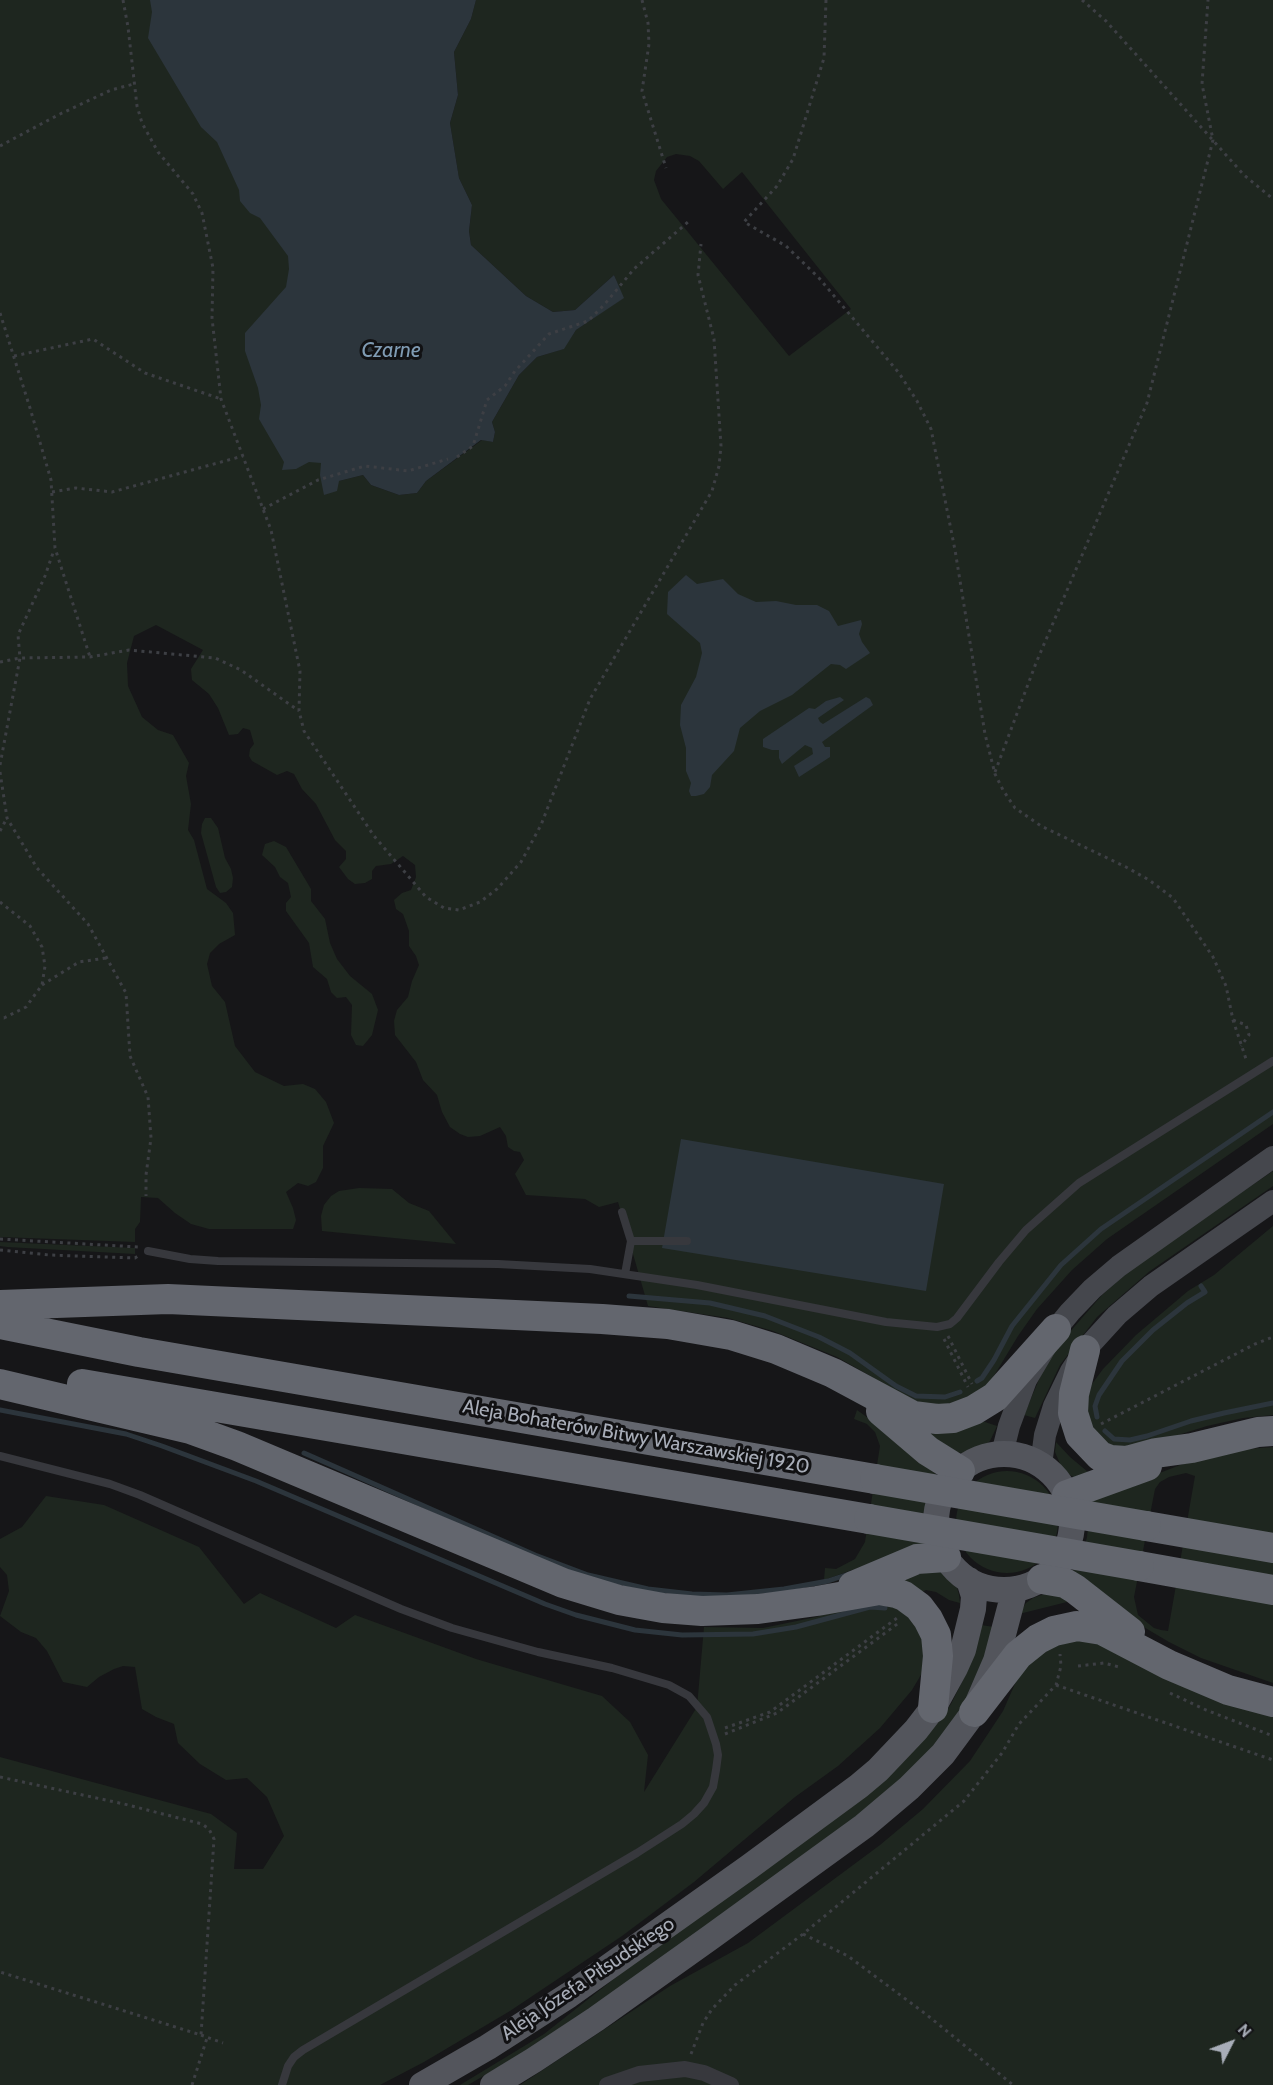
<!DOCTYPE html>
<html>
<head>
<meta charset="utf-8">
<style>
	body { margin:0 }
	#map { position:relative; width:1273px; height:2085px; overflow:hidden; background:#161618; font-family:Cabin,sans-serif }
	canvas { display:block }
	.north { position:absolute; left:1201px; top:2013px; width:60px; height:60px; -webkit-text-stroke:4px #111113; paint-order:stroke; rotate:48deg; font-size:16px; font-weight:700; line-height:24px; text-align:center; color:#a8adb8 }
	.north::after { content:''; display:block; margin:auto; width:21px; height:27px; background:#a8adb8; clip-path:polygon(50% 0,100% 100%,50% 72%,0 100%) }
</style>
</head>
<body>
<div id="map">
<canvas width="1273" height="2085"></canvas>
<div class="north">N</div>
</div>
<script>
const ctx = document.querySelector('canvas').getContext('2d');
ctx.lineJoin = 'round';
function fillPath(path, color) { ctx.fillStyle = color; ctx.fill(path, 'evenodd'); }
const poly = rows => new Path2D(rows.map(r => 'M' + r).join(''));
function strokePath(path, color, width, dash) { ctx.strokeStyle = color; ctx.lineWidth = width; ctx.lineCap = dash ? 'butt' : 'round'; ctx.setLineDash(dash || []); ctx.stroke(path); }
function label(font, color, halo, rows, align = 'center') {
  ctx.font = font + ' Cabin,sans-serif'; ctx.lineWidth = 6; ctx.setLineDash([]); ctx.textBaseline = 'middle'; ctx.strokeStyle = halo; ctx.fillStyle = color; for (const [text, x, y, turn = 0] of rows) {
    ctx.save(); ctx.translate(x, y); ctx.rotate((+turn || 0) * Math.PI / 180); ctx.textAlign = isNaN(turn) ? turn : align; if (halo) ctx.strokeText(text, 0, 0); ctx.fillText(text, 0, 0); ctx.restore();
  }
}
const green = poly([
	[0,0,203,0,274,186,339,481,363,475,371,485,399,495,417,493,426,481,482,440,493,442,495,432,492,422,519,375,537,357,563,349,576,330,623,298,614,275,575,310,553,312,526,296,471,245,469,231,472,205,459,178,450,123,458,95,454,52,471,19,476,0,1273,0,1273,1124,1107,1239,1072,1270,1037,1309,1018,1336,986,1389,964,1402,927,1406,896,1394,874,1378,837,1357,773,1331,728,1318,648,1306,618,1202,599,1207,585,1199,526,1195,515,1174,524,1160,520,1152,514,1151,508,1147,506,1136,500,1127,480,1136,468,1137,460,1134,450,1127,442,1112,437,1095,423,1080,416,1062,395,1035,394,1021,397,1010,408,997,412,981,419,965,416,956,409,946,409,931,403,914,396,909,394,900,402,893,411,890,416,877,415,865,403,856,391,864,376,866,372,871,372,879,365,883,355,884,348,879,339,867,346,859,346,851,335,840,316,804,302,789,294,774,287,771,277,775,252,761,249,756,250,749,254,744,250,730,243,728,238,734,229,735,218,708,209,694,192,680,191,669,203,650,156,625,134,636,127,663,128,686,142,717,158,730,173,735,189,763,186,776,191,804,188,830,194,840,207,889,226,903,233,913,235,935,219,944,210,953,207,964,212,986,225,1002,235,1046,255,1072,284,1086,303,1084,315,1089,326,1102,334,1123,323,1146,323,1168,316,1182,308,1186,298,1183,286,1192,293,1208,296,1220,293,1229,209,1229,191,1224,175,1213,158,1198,141,1197,140,1222,135,1229,135,1242,0,1237],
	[676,154,690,156,699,161,723,189,742,172,851,309,789,356,661,199,654,180,656,171,667,157],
	[205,818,211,818,218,828,225,858,231,869,233,878,232,887,226,892,220,893,216,887,201,833,202,824],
	[274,841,286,847,311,889,311,901,325,919,330,943,337,959,350,976,372,994,378,1010,372,1035,363,1046,356,1045,351,1035,352,1005,346,997,337,998,331,992,327,979,313,967,309,943,286,911,286,903,291,897,288,883,280,877,275,867,262,855,265,844],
	[1273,1171,1273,1186,1150,1271,1097,1317,1060,1365,1035,1418,1024,1415,1043,1370,1061,1342,1102,1295,1138,1263],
	[359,1188,392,1189,409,1203,429,1211,456,1244,322,1231,321,1216,324,1205,331,1196,339,1191],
	[1273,1226,1273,1415,1243,1418,1207,1426,1159,1441,1117,1448,1101,1439,1096,1434,1087,1414,1086,1405,1092,1384,1103,1369,1136,1335,1188,1291,1214,1275],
	[0,1242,135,1248,135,1254,7,1247,0,1246],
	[857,1410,882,1428,937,1475,925,1508,926,1544,824,1580,825,1568,836,1569,855,1559,865,1542,880,1446,875,1432,867,1424,854,1419],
	[910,1421,982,1421,997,1426,990,1441,982,1448,962,1453,955,1452],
	[1056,1442,1070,1457,1088,1472,1077,1479,1070,1475,1061,1466,1055,1452],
	[1273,1447,1273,1683,1201,1658,1169,1642,1142,1626,1086,1583,1073,1570,1084,1549,1087,1537,1088,1528,1086,1502,1180,1465,1234,1450],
	[1186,1473,1195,1476,1168,1631,1161,1630,1154,1628,1138,1615,1134,1597,1155,1489,1160,1482,1169,1477],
	'956 1522a51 51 0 1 1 102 0a51 51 0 1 1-102 0Z',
	[46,1496,104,1505,199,1547,244,1604,260,1593,336,1628,355,1615,476,1659,602,1696,630,1722,648,1755,644,1792,697,1707,704,1627,763,1628,816,1617,871,1601,901,1607,922,1633,925,1668,912,1690,880,1728,838,1766,795,1797,694,1882,622,1936,510,2011,424,2062,380,2085,0,2085,0,1757,211,1814,237,1833,234,1869,263,1869,284,1836,267,1797,247,1778,226,1780,200,1764,178,1743,174,1724,156,1717,142,1709,135,1667,123,1666,114,1669,99,1677,87,1687,63,1682,47,1651,36,1638,21,1632,0,1616,9,1591,7,1575,0,1567,0,1539,22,1527],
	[943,1570,956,1584,959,1595,960,1603,949,1600,936,1592,926,1590,922,1592,884,1580],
	[1047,1593,1071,1601,1019,1614,1026,1603,1033,1598],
	[981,1625,994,1627,977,1680,956,1718,934,1746,902,1780,852,1820,624,1986,540,2043,468,2085,460,2085,544,2034,937,1724,951,1704,966,1674,975,1650],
	[1069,1640,1097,1641,1273,1716,1273,2085,520,2085,670,1986,748,1943,880,1845,923,1809,970,1761,1003,1711,1018,1677,1027,1665,1049,1648]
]);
const water = poly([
	[150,0,476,0,471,19,454,52,458,95,450,123,459,178,472,205,469,231,471,245,526,296,553,312,575,310,614,275,624,298,576,330,564,349,537,357,519,375,492,422,495,432,493,442,481,440,426,481,417,493,399,495,371,485,363,475,339,481,337,491,324,495,320,475,321,463,309,462,296,469,282,470,284,462,259,419,261,405,258,388,245,351,245,333,286,287,289,269,288,256,260,218,250,213,240,201,239,190,217,142,201,127,148,38,152,12],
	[686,575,697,584,723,579,738,594,756,602,776,601,796,605,817,605,829,611,838,626,861,620,862,624,859,634,862,642,870,653,846,669,840,665,831,664,792,695,760,711,740,728,734,751,712,775,710,787,704,794,696,796,691,796,689,791,691,783,686,771,686,748,680,725,681,705,696,677,702,653,700,643,667,614,668,592],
	[840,697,844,700,818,718,820,722,823,724,866,697,870,699,873,705,822,742,825,747,830,747,830,757,799,777,794,766,813,754,812,748,805,745,782,764,779,758,779,750,772,750,763,747,763,739,809,708,815,709,826,701],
	[681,1139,944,1184,926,1291,662,1248]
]);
const stream = poly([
	[629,1296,710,1303,765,1316,819,1337,850,1353,896,1386,916,1396,945,1397,960,1392],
	[977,1381,982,1378,994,1360,1012,1326,1061,1265,1101,1229,1273,1112],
	[0,1410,126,1434,162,1446,256,1481,545,1604,576,1615,635,1630,682,1635,753,1634,796,1627,870,1607,885,1608],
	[1097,1417,1095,1406,1099,1395,1122,1361,1153,1330,1187,1303,1205,1292,1201,1286],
	[1105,1431,1114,1439,1130,1440,1147,1436,1191,1421,1224,1413,1273,1403],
	[304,1453,535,1555,588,1575,648,1589,692,1594,727,1595,784,1589,828,1581,849,1574]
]);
const path = poly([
	[123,0,128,27,137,106,142,123,158,152,193,194,202,213,213,268,212,318,221,399,271,530,300,671,299,711,304,731,374,836,426,897,444,908,459,910,480,902,497,889,521,862,541,825,590,699,712,491,719,466,721,446,714,339,698,275,701,244],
	[642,0,648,23,649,44,642,91,666,168],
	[826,0,824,58,793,159,777,186,744,222,786,246,819,278,899,373,917,401,931,429,955,550,985,734,995,774,1003,790,1015,808,1041,826,1126,867,1149,880,1173,898,1213,957,1226,986,1233,1020,1247,1062],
	[1082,0,1106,21,1244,175,1273,199],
	[0,146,58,115,111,90,134,84],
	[0,313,30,408,51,480,55,548,90,657],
	[14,356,93,339,145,373,221,399],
	[457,457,473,446,487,400,505,386,515,371,549,334,588,321,604,305,634,269,688,222],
	[52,492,76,488,112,492,243,456],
	[263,509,318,480,365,466,408,471,448,459],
	[0,662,20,658,90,657,129,650,215,658,241,670,299,711],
	[0,765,20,658,18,635,45,576,54,550],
	[0,772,7,818,37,868,88,924,126,993,130,1056,148,1097,151,1138,146,1175,146,1196],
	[995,772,1036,663,1147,403,1213,140,1202,84,1208,0],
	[0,831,7,818],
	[0,902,30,926,42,947,45,966,42,985,26,1007,4,1018,0,1017],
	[42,985,79,962,106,958],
	[1233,1020,1246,1025,1249,1035,1241,1046],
	[0,1239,138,1247],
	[0,1250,49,1255,135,1258,138,1256],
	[948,1336,972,1384],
	[944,1339,968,1387],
	[1101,1424,1255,1344,1273,1337],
	[1078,1666,1104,1663,1119,1667],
	[1056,1685,1273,1760],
	[1170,1693,1206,1710,1273,1736],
	[725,1728,770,1712,897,1618],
	[725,1734,777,1713,900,1622],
	[0,1777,124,1804,202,1824,209,1829,214,1839,201,2035,0,1972],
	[803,1934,848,1956,927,2015,1013,2085],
	[201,2035,223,2043],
	[691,2054,703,2023,712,2009,735,1985,803,1934,964,1801,1002,1753,1019,1724,1056,1685,1061,1666,1060,1654],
	[192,2085,207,2038]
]);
const service = poly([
	[622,1212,631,1241,625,1274],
	[631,1241,687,1241],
	[148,1251,190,1259,218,1261,498,1264,590,1269,697,1285,886,1322,937,1327,950,1324,957,1318,999,1262,1026,1230,1079,1183,1273,1061],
	[0,1456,110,1484,140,1495,401,1609,452,1628,538,1652,612,1668,669,1685,689,1696,707,1717,716,1744,718,1755,716,1770,713,1787,704,1803,694,1814,682,1824,637,1853,303,2050,294,2057,288,2066,282,2085]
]);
const minor = poly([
	[607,2085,639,2074,685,2069,704,2073,731,2085]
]);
const secondary = poly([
	[1002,1454,1009,1426,1026,1380,1056,1329,1070,1312,1092,1289,1119,1266,1273,1157],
	[1041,1465,1045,1435,1054,1406,1071,1371,1085,1350,1117,1315,1151,1286,1273,1201]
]);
const primary = poly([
	'936 1522a68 68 0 1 1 136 0a68 68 0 1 1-136 0Z',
	[422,2085,488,2047,569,1995,749,1867,859,1786,878,1770,916,1730,933,1708,955,1668,963,1650,973,1609,974,1596,969,1580],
	[493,2085,534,2060,596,2019,711,1937,864,1826,909,1788,943,1754,974,1712,996,1661,1015,1589]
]);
const motorway = poly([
	[0,1305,168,1299,602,1319,668,1324,731,1335,776,1349,833,1373,913,1416,937,1419,953,1418,974,1410,995,1397,1056,1329],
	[0,1324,139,1352,875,1479],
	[1085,1350,1074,1394,1073,1413,1080,1435,1100,1456,1110,1460,1127,1461,1156,1453,1192,1448,1258,1432,1273,1431],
	[0,1384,190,1429,237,1446,563,1583,619,1600,663,1608,702,1611,758,1609,817,1601,879,1590,896,1593,904,1596,919,1607,928,1619,936,1635,938,1656,933,1708],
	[82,1384,869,1519],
	[881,1411,928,1451,960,1471],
	[1067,1495,1147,1466],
	[1146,1526,1273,1548],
	[1139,1566,1273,1590],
	[1042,1579,1065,1583,1075,1589,1130,1632],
	[853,1586,917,1559,946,1557],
	[974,1712,1018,1655,1038,1639,1054,1631,1077,1626,1102,1630,1169,1665,1228,1690,1273,1702]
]);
const motorwayBridge = poly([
	[875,1479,1146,1526],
	[869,1519,1139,1566]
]);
const streetNames = [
	["Aleja Bohaterów Bitwy Warszawskiej 1920",636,1437,10],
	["Aleja Józefa Piłsudskiego",588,1979,-34]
];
const waterNames = [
	["Czarne",391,351]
];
fillPath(green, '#1e261f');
fillPath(water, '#2c353c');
strokePath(stream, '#2c353c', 5);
strokePath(path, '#3d3f44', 3, [3, 4.5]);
strokePath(service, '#37383d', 8);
strokePath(minor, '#37383d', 16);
strokePath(secondary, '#45474d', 22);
strokePath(primary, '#53555c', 26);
strokePath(motorway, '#63666e', 30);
strokePath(motorwayBridge, '#63666e', 30);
label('20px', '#a8adb8', '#111113', streetNames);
label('italic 21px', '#7f9bb3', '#111113', waterNames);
</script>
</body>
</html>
